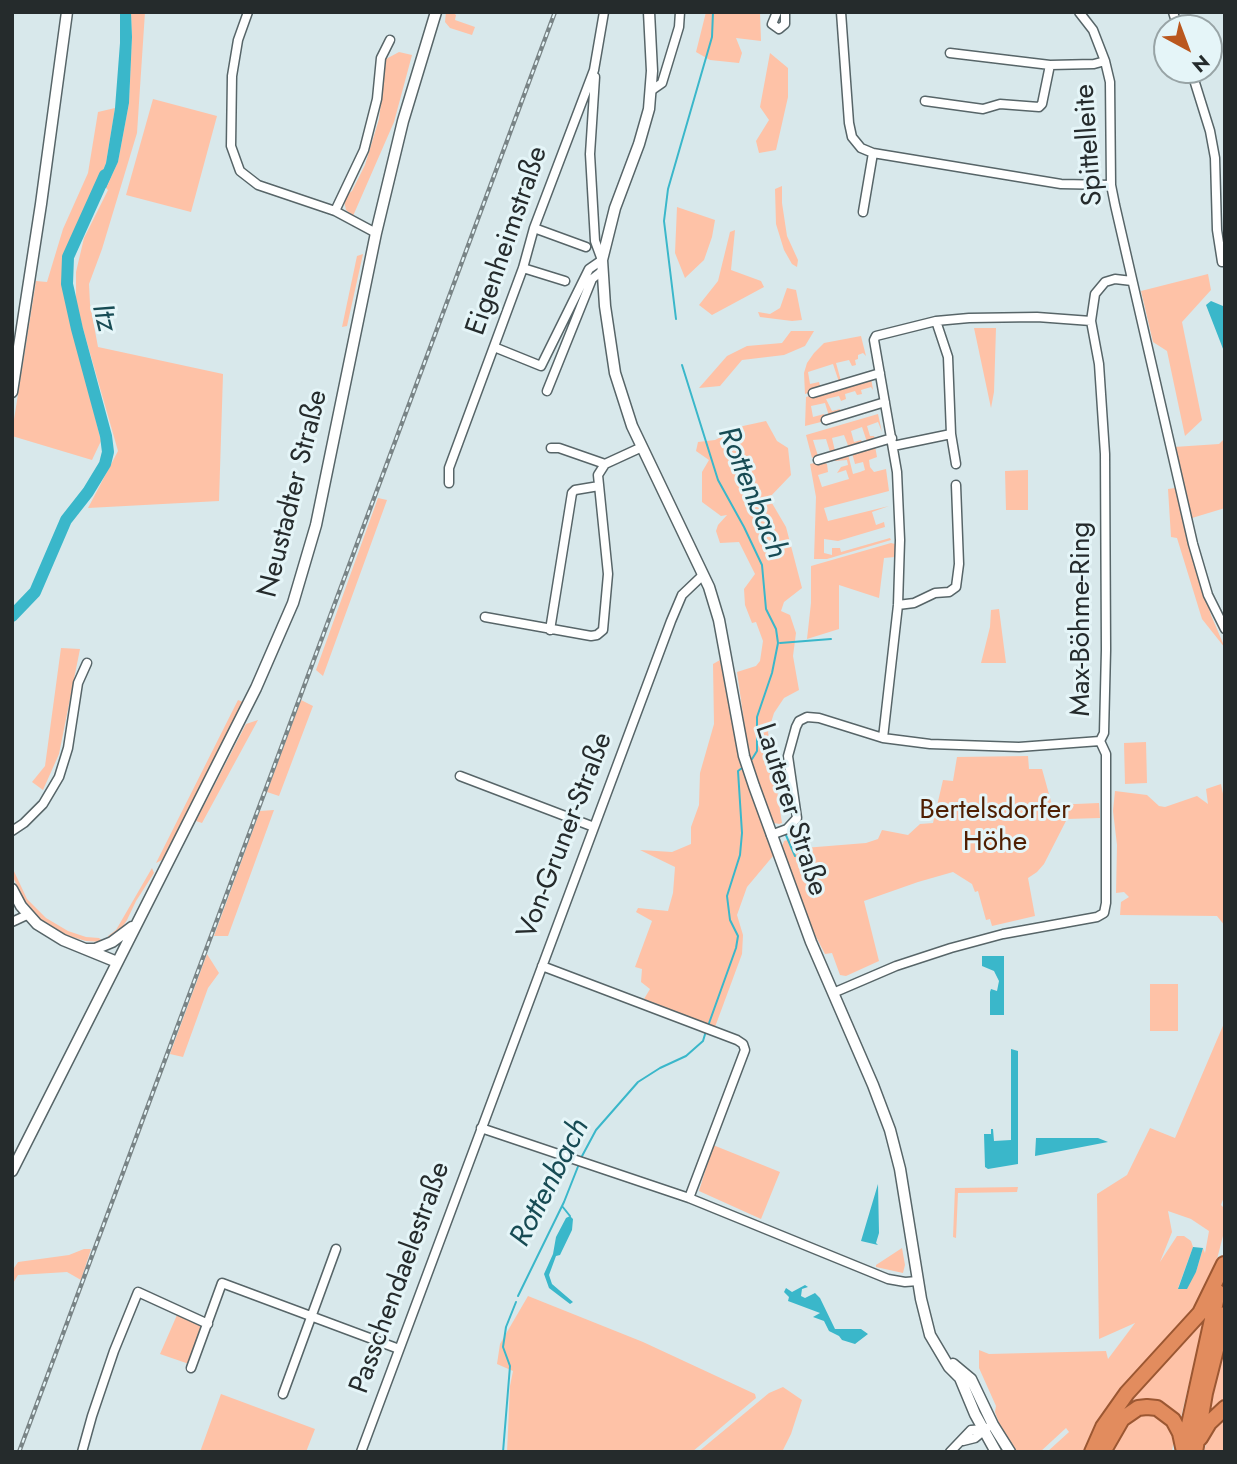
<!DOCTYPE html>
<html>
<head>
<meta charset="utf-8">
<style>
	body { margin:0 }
	#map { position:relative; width:1237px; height:1464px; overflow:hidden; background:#d8e8eb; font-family:Jost,sans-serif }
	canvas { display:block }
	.frame { position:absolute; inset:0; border:14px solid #252b2c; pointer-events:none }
	.north { position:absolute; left:1153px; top:14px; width:70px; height:70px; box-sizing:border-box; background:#e5f5f8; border:2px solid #98a4a6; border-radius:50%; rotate:139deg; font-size:19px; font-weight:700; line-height:28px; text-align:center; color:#252b2c }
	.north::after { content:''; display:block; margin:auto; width:24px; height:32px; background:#ba571e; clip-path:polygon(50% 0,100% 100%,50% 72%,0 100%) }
</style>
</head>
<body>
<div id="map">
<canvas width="1237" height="1464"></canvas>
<div class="frame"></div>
<div class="north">N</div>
</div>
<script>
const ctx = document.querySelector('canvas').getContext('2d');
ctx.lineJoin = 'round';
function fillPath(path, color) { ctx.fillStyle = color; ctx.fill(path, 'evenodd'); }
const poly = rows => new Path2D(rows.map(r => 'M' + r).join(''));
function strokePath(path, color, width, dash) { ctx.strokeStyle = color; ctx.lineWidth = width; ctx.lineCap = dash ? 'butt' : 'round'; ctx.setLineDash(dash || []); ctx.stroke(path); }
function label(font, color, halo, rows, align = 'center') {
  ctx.font = font + ' Jost,sans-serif'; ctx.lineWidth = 6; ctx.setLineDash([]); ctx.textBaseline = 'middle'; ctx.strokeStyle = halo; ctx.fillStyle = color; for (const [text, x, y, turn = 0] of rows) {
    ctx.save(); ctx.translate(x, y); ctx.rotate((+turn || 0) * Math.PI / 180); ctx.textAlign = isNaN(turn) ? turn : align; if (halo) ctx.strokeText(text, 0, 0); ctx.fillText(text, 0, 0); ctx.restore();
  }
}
const green = poly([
	[131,12,145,12,137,133,102,249,89,284,90,304,98,347,223,374,219,501,88,508,118,451,76,304,76,272,84,238,108,190,106,188,118,162,129,103,132,37],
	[446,12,452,12,456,15,455,20,475,27,472,35,450,28,445,22],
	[706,12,760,12,761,41,736,38,742,53,739,63,710,60,696,52],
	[399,52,412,55,394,122,353,216,346,210,344,201,347,195,352,191,365,165,379,119,386,59],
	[770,53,788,68,788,97,776,150,759,153,756,141,769,120,760,107],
	[153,99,217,116,191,212,126,195],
	[115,108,106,163,96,188,74,232,63,264,62,285,101,441,92,460,12,436,12,432,36,281,47,282,63,229,88,173,98,112],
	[782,186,782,203,787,236,798,260,797,267,792,264,784,250,776,224,775,189],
	[677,207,715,220,712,237,704,260,685,278,675,253],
	[735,230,731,270,761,281,764,287,712,315,699,305,718,281,730,232],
	[363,254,347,326,342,327,357,256],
	[1208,274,1211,290,1182,322,1202,420,1185,436,1167,351,1153,342,1141,291],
	[787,288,796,290,802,320,792,321,760,317,758,312,770,314,780,308],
	[974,328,996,328,994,392,991,408],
	[791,331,814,331,805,346,784,355,742,360,720,386,699,388,727,356,747,346,782,343],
	[861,336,866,356,863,353,858,355,858,359,855,360,856,365,852,366,849,360,836,363,841,381,839,382,833,364,808,372,810,384,819,382,821,389,805,394,804,373,807,363,814,353,824,343],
	[871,378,873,390,871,387,861,390,862,394,857,395,855,391,845,394,846,399,841,401,839,396,826,399,832,411,840,409,841,413,829,416,825,403,811,406,813,417,824,414,825,421,805,426,806,397],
	[878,414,882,432,878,422,867,426,870,436,874,436,875,440,867,442,862,427,851,431,854,442,861,440,863,444,849,448,844,435,832,438,835,451,830,452,826,439,813,440,818,456,812,458,806,435],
	[766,421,777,441,788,448,791,475,769,498,786,527,802,588,784,602,781,611,790,615,796,633,793,656,799,690,784,698,774,713,768,732,782,823,779,824,774,823,766,806,748,749,737,672,756,666,760,661,763,641,756,622,752,623,745,605,744,589,755,574,739,542,720,543,716,531,718,525,727,515,721,516,702,502,702,472,709,460,696,451,698,442,715,440,743,426],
	[1225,438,1225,508,1192,518,1174,447,1219,444],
	[875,446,877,457,869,460,870,467,874,472,886,469,889,491,824,508,828,521,889,506,872,512,876,525,884,522,885,527,838,541,824,539,824,553,832,555,832,548,840,548,841,552,890,538,891,540,827,559,814,559,816,497,810,464,822,461,827,464,828,472,818,475,822,487,849,479,846,470,837,473,841,467,848,465,847,460,835,461,834,458,848,454,853,474,860,472,865,470,863,462,855,464,852,453],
	[1028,470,1028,510,1006,510,1005,471],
	[1175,488,1211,615,1225,648,1202,619,1177,538,1171,537,1168,489],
	[378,498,387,500,323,676,316,670],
	[891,543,895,544,895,557,884,558,879,598,839,585,839,629,807,639,811,603,811,566],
	[999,609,1006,663,981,663,990,627,991,610],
	[61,648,80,649,59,754,43,790,32,782,45,766],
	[720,660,739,761,773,856,747,887,737,915,743,935,742,954,715,1027,644,999,650,989,641,982,642,969,635,967,652,921,636,912,638,908,668,911,673,893,675,867,640,850,672,852,691,844,691,827,699,805,700,773,714,724,713,664],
	[238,700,243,702,162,860,156,863],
	[301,700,313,706,279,796,267,792],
	[258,720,202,823,196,821,246,724],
	[1146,742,1147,783,1125,784,1124,743],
	[1028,756,1029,769,1042,769,1052,805,1099,803,1100,818,1067,819,1044,864,1037,872,1028,878,1035,916,992,926,990,919,986,920,978,891,975,892,972,884,953,872,918,882,864,901,879,961,846,976,840,975,832,953,825,954,811,927,789,870,782,847,784,841,794,838,797,841,798,851,804,848,866,843,878,839,882,830,908,835,920,824,933,823,943,780,953,781,957,757],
	[1221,784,1225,804,1225,926,1217,916,1120,915,1121,902,1129,897,1124,892,1116,893,1117,845,1113,811,1115,791,1147,795,1159,806,1165,807,1197,796,1208,804,1206,789],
	[274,810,228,936,214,936,260,811],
	[12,867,27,899,46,918,68,931,86,937,99,938,104,942,86,941,69,936,43,922,24,900,12,875],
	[152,868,154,873,136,901,127,920,117,935,110,941,108,936,116,930],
	[207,954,219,973,208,988,183,1057,170,1054],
	[1150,984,1178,984,1178,1031,1150,1031],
	[1225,1021,1225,1194,1221,1205,1225,1209,1225,1228,1214,1271,1190,1318,1102,1417,1083,1452,1047,1452,1069,1432,1066,1428,1040,1452,1017,1452,1001,1429,995,1412,996,1406,979,1368,979,1350,989,1354,1106,1351,1108,1359,1135,1323,1099,1339,1097,1194,1127,1175,1150,1128,1175,1138],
	[1168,1211,1191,1219,1209,1231,1205,1253,1203,1248,1196,1272,1178,1288,1193,1247,1191,1241,1184,1236,1177,1236,1160,1262,1172,1232],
	[713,1145,780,1172,761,1219,699,1191],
	[1018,1187,1017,1192,958,1193,956,1238,953,1237,955,1188],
	[902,1248,905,1265,903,1273,876,1267,876,1265],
	[84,1249,91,1249,81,1280,67,1272,18,1275,12,1285,12,1271,18,1262,69,1255],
	[528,1296,643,1342,755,1394,756,1398,692,1452,507,1452,510,1386,513,1371,497,1364,500,1344],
	[177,1315,204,1326,189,1364,160,1354],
	[1202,1319,1204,1321,1180,1421,1166,1405,1154,1402,1120,1412,1128,1399],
	[1225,1336,1225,1403,1206,1417],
	[783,1387,802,1400,791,1434,782,1452,698,1452,769,1393],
	[221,1394,315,1429,306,1452,200,1452],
	[1139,1413,1150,1413,1167,1421,1174,1437,1172,1452,1110,1452,1129,1420],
	[1225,1413,1225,1452,1204,1452,1211,1426]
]);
const water = poly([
	[120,12,131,12,132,37,129,103,118,162,106,188,96,188,106,163,115,108,120,43],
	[1211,301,1223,306,1225,311,1225,354,1206,305],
	[982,956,1004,956,1004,1015,990,1015,990,992,991,989,997,991,999,981,994,971,982,966],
	[1011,1049,1018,1051,1018,1164,988,1169,985,1167,984,1134,991,1134,991,1129,993,1129,994,1141,1011,1140],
	[1036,1138,1098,1138,1108,1142,1035,1156],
	[878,1184,879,1233,876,1243,878,1245,861,1241],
	[570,1216,573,1219,572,1230,560,1255,556,1256,549,1275,552,1284,573,1302,570,1304,549,1288,544,1274,553,1254,556,1237,566,1218],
	[1193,1247,1203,1248,1196,1272,1187,1289,1178,1289],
	[805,1285,808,1287,802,1289,801,1296,805,1298,815,1293,820,1298,835,1329,861,1329,868,1334,855,1344,842,1340,839,1336,829,1331,824,1321,813,1317,820,1313,788,1301,789,1297,784,1292,786,1288,792,1292]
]);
const stream = poly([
	[676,319,664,221,668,189,712,37,713,12],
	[682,365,718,480,744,527,762,565,766,609,776,629,778,643,772,673,757,717,757,751,752,759],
	[780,643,831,639],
	[785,833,795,856],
	[708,1026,736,948,738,936,730,920,727,896,740,855,742,833,738,771,742,768],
	[581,1158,596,1130,638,1082,660,1068,686,1056,703,1041,706,1031],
	[562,1206,570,1216],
	[518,1296,564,1202,579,1164],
	[503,1452,510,1366,503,1347,506,1327,516,1302]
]);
const river = poly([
	[12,616,35,592,66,520,88,492,105,464,108,452,106,436,77,329,67,284,68,257,105,175]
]);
const minor = poly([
	[248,12,238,40,232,76,231,146,240,171,258,185,335,211,376,233],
	[777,12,772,24,779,29,785,24,785,12],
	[841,12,849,123,852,137,861,148,873,153,1061,184,1111,185],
	[1079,12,1093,30,1105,61,1110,82,1111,185,1115,205,1193,544,1208,595,1225,629],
	[1173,12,1178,28],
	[950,53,1050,65,1094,64,1105,61],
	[1191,70,1210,131,1215,158,1217,230,1222,262],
	[652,90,662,83,679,27,680,12],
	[925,101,983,109,1000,104,1039,107,1042,104,1050,65],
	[335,211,364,150,377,99,381,58,390,40],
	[863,212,873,153],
	[534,228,586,247],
	[523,268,565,281],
	[494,347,541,366,589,269,602,260,595,241,590,154,595,77],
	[547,391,592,279,602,271],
	[813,393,880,373],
	[826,420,885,402],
	[951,434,956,464],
	[893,446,951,434,948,357,936,321],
	[551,448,559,448,605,464,642,447],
	[818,460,892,438],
	[449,483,449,468,523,268,534,228,594,70,604,12],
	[898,605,914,603,935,593,949,592,956,587,959,564,956,485],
	[485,617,591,636,597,635,603,630,608,574,598,475,605,464],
	[550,630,572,493,575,490,599,486],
	[883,738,898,605,900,540,897,472,874,340,876,336,936,321,969,318,1037,317,1091,321],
	[1100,741,1104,733,1106,650,1105,454,1099,364,1091,321,1095,294,1105,282,1115,279,1132,281],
	[460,776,594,827],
	[12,831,24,823,43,804,59,777,68,748,78,683,87,663],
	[771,835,787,829,797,818,788,756,796,727,799,721,807,717,819,718,883,738,930,744,1019,747,1100,741],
	[12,922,27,915],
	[542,966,737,1040,743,1044,745,1050,689,1198],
	[833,993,896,966,951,948,1003,934,1097,917,1104,913,1106,903,1106,754,1100,741],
	[481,1128,689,1198,888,1279,905,1282,918,1281],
	[191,1368,222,1283,399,1349],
	[283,1394,336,1249],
	[963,1441,975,1438,987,1428],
	[82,1452,92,1416,114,1351,138,1292,208,1324],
	[361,1452,671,621,682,595,703,575],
	[950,1452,971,1430,984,1429]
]);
const tertiary = poly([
	[649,12,652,71,649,109,639,144,615,208,602,260,605,306,615,373,632,426,709,587,719,620,744,756,754,786,811,942,873,1085,890,1130,900,1169,921,1299,930,1335,949,1367,960,1378,975,1414,996,1452],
	[12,392,41,204,67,12],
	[12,889,21,906,37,924,63,940,117,962],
	[87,949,95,949,112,942,132,927],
	[12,1171,256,688,293,603,316,525,376,233,403,121,436,12],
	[953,1364,971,1379,993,1425,1010,1452]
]);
const trunk = poly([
	[1200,1438,1209,1423,1225,1408],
	[1092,1452,1103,1427,1127,1393,1200,1313,1224,1264],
	[1103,1452,1122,1419,1138,1408,1147,1407,1157,1408,1173,1420,1180,1433,1183,1447],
	[1183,1452,1218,1292],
	[1195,1452,1205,1393,1225,1314]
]);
const rail = poly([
	[19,1452,555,12]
]);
const streetNames = [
	["Spittelleite",1090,145,-94],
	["Eigenheimstraße",508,241,-71],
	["Neustadter Straße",294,494,-76],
	["Max-Böhme-Ring",1082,619,-90],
	["Lauterer Straße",790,810,72],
	["Von-Gruner-Straße",566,836,-69],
	["Passchendaelestraße",401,1278,-70]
];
const parkNames = [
	["Bertelsdorfer",995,811],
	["Höhe",995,843]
];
const waterNames = [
	["Itz",103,318,76],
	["Rottenbach",751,493,68],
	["Rottenbach",551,1183,-63]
];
fillPath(green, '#fec2a7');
fillPath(water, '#3ab7ca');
strokePath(stream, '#3ab7ca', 2);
strokePath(river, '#3ab7ca', 12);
strokePath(minor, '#576568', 11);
strokePath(tertiary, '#576568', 13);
strokePath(trunk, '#9b5732', 18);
strokePath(minor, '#fff', 8);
strokePath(tertiary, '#fff', 10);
strokePath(trunk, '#e28c5e', 14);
strokePath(rail, '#798486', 4.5);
strokePath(rail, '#e5f5f8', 2, [5]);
label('28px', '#252b2c', '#e5f5f8', streetNames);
label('28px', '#501f02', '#e5f5f8', parkNames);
label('italic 30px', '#174b54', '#e5f5f8', waterNames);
</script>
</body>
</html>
